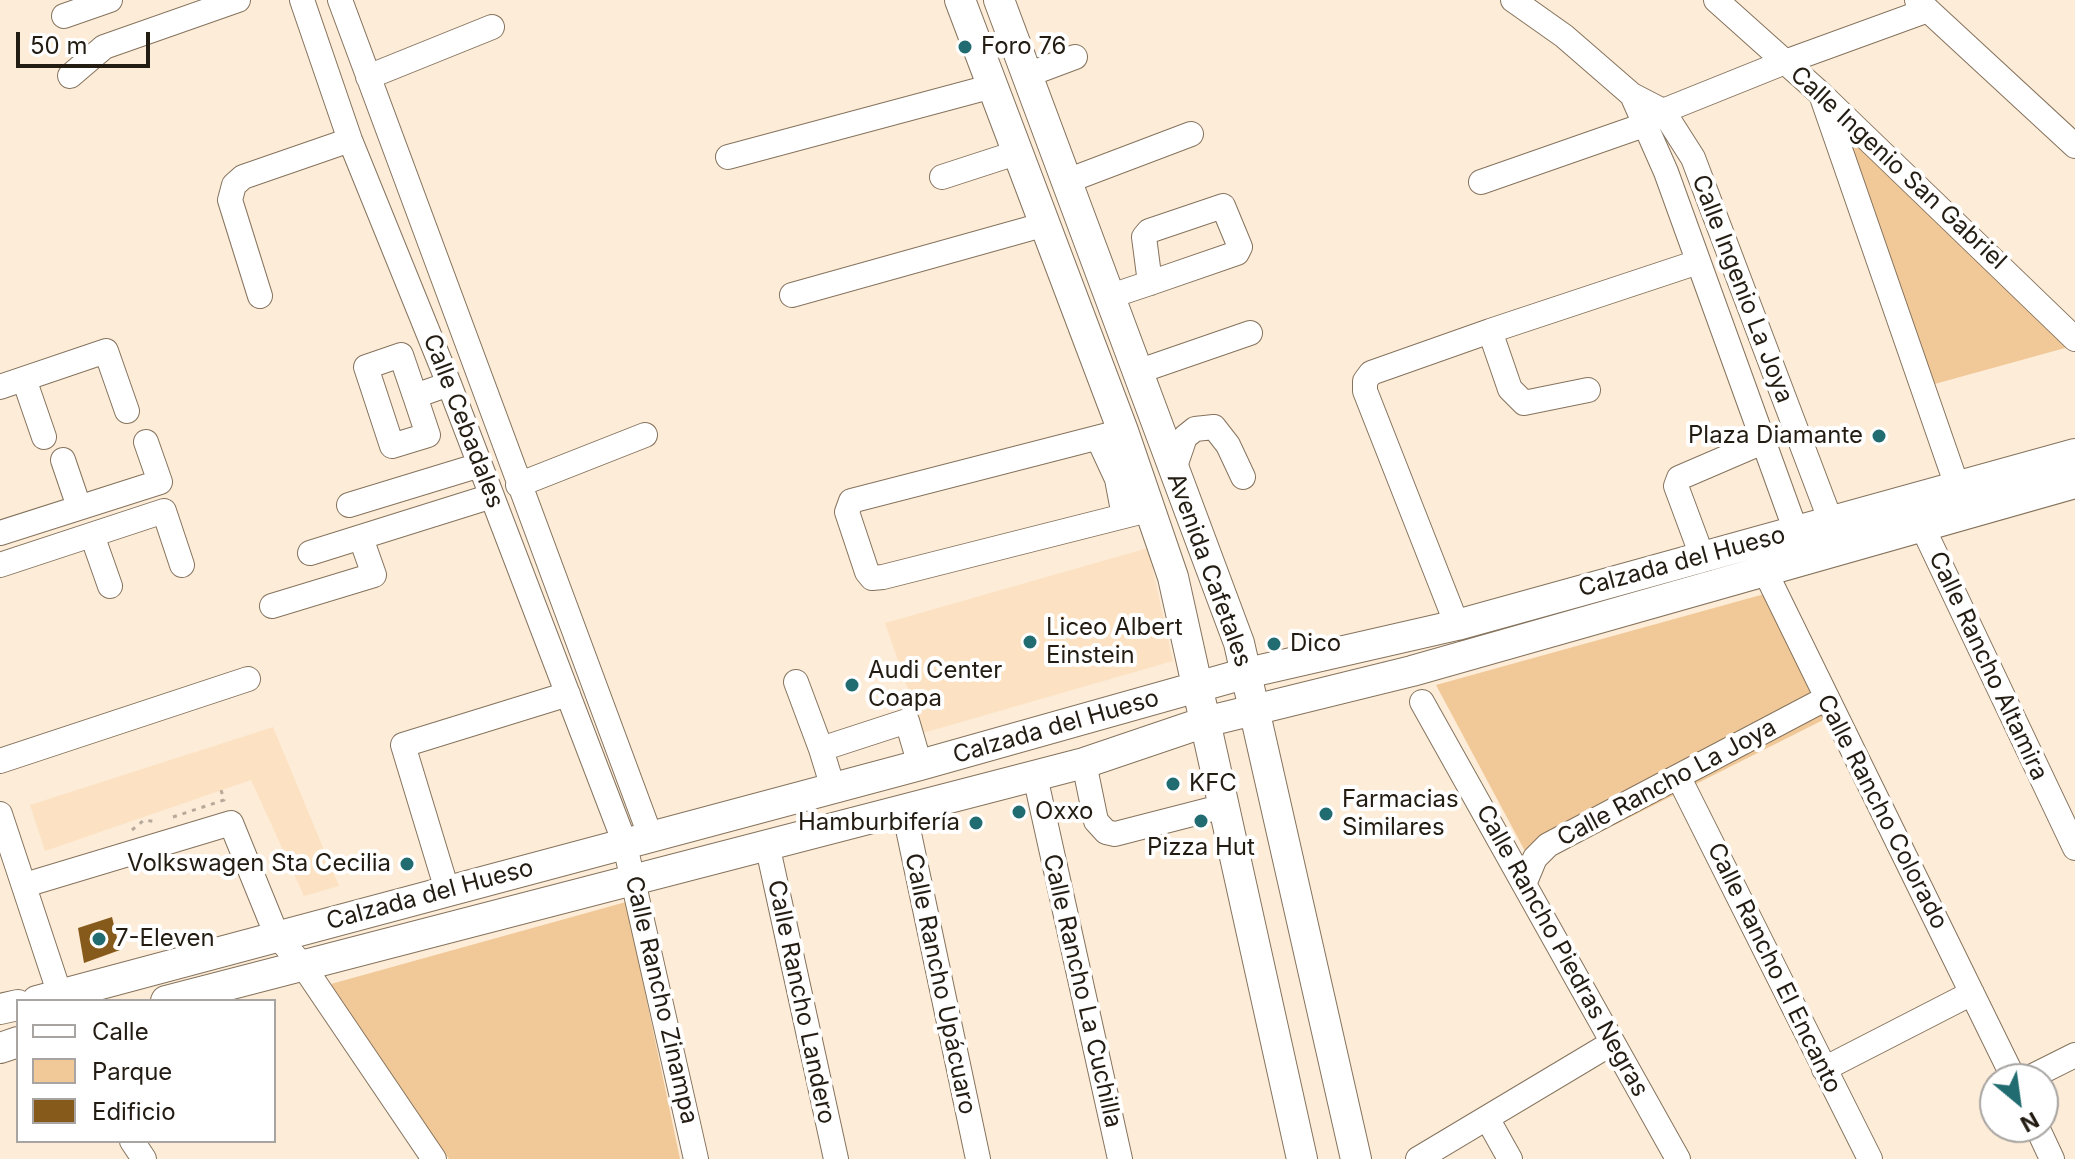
<!DOCTYPE html>
<html>
<head>
<meta charset="utf-8">
<style>
	body { margin:0 }
	#map { position:relative; width:2075px; height:1159px; overflow:hidden; background:#fdecd8; font-family:Inter,sans-serif }
	canvas { display:block }
	.legend { position:absolute; left:16px; top:999px; width:260px; height:144px; box-sizing:border-box; background:#fff; border:2px solid #a7a4a1; margin:0; padding:10px 14px; list-style:none; font-size:24px; color:#231c13 }
	.legend li { display:flex; align-items:center; gap:16px; height:40px }
	.legend b { width:40px; border:2px solid #a7a4a1 }
	.north { position:absolute; left:1979px; top:1063px; width:80px; height:80px; box-sizing:border-box; background:#fff; border:2px solid #a7a4a1; border-radius:50%; rotate:151deg; font-size:22px; font-weight:700; line-height:32px; text-align:center; color:#231c13 }
	.north::after { content:''; display:block; margin:auto; width:28px; height:36px; background:#206c71; clip-path:polygon(50% 0,100% 100%,50% 72%,0 100%) }
	.scale { position:absolute; left:16px; top:32px; width:134px; height:36px; box-sizing:border-box; border:4px solid #231c13; border-top:0; padding-left:10px; font-size:24px; line-height:28px; white-space:nowrap; color:#231c13; -webkit-text-stroke:6px #fff; paint-order:stroke }
</style>
</head>
<body>
<div id="map">
<canvas width="2075" height="1159"></canvas>
<ul class="legend">
<li><b style="height:10px;background:#fff"></b>Calle</li>
<li><b style="height:22px;background:#f1c897"></b>Parque</li>
<li><b style="height:22px;background:#865a1a"></b>Edificio</li>
</ul>
<div class="north">N</div>
<div class="scale">50 m</div>
</div>
<script>
const ctx = document.querySelector('canvas').getContext('2d');
ctx.lineJoin = 'round';
function fillPath(path, color) { ctx.fillStyle = color; ctx.fill(path, 'evenodd'); }
const poly = rows => new Path2D(rows.map(r => 'M' + r).join(''));
function strokePath(path, color, width, dash) { ctx.strokeStyle = color; ctx.lineWidth = width; ctx.lineCap = dash ? 'butt' : 'round'; ctx.setLineDash(dash || []); ctx.stroke(path); }
function label(font, color, halo, rows, align = 'center') {
  ctx.font = font + ' Inter,sans-serif'; ctx.lineWidth = 8; ctx.setLineDash([]); ctx.textBaseline = 'middle'; ctx.strokeStyle = halo; ctx.fillStyle = color; for (const [text, x, y, turn = 0] of rows) {
    ctx.save(); ctx.translate(x, y); ctx.rotate((+turn || 0) * Math.PI / 180); ctx.textAlign = isNaN(turn) ? turn : align; if (halo) ctx.strokeText(text, 0, 0); ctx.fillText(text, 0, 0); ctx.restore();
  }
}
const built = poly([
	[1148,548,1173,661,923,733,885,623],
	[273,727,339,886,304,896,251,780,45,851,30,805]
]);
const green = poly([
	[1843,129,2056,320,2065,348,1931,385],
	[1768,593,1827,718,1533,866,1436,685],
	[626,902,680,1159,449,1159,331,984]
]);
const building = poly([
	[112,917,120,950,84,963,78,928]
]);
const path = poly([
	[173,817,224,800,221,790],
	[132,830,144,820,158,822]
]);
const minor = poly([
	[302,0,350,140,449,384,624,841,696,1159],
	[340,0,650,835],
	[1513,0,1564,36,1632,95,1663,111,1693,158,1836,535],
	[1716,0,1821,94,2075,339],
	[1917,0,2075,146],
	[64,16,110,0],
	[1027,75,1075,57],
	[70,76,104,47,238,0],
	[368,77,492,27],
	[1632,95,1666,172,1802,548],
	[1823,100,1957,486],
	[728,157,993,86],
	[942,177,1019,152],
	[1067,181,1191,134],
	[1481,182,1647,124,1663,111,1785,62,1928,10],
	[792,295,1046,224],
	[260,296,230,200,234,185,243,177,350,140],
	[1108,297,1150,283,1237,253,1240,247,1223,206,1149,231,1144,237,1150,283],
	[1137,372,1250,333],
	[24,379,44,437],
	[0,387,106,351,127,411],
	[1588,390,1524,403,1510,389,1490,331,1698,262],
	[415,396,428,435,392,446,366,367,401,355,415,396,449,384],
	[1123,431,851,501,847,512,867,572,872,578,883,577,1152,509],
	[1098,438,1117,479,1124,516],
	[63,460,79,507],
	[1174,469,1185,437,1195,429,1214,427,1228,445,1243,477],
	[518,485,645,435],
	[349,505,480,465],
	[1922,526,2075,848],
	[0,533,160,482,146,442],
	[92,535,110,586],
	[310,553,492,496],
	[1702,556,1676,486,1679,478,1765,441],
	[1758,557,2014,1079],
	[0,565,164,511,182,565],
	[272,606,374,575,361,538],
	[1457,625,1365,391,1365,381,1371,373,1490,331],
	[796,682,821,749],
	[1422,702,1678,1159],
	[0,761,248,679],
	[1084,763,1096,821,1106,832,1115,834,1224,806],
	[1035,776,1120,1159],
	[1679,778,1870,1159],
	[833,788,821,749,907,721,920,765],
	[904,810,978,1159],
	[0,814,62,1001],
	[767,844,836,1159],
	[1525,882,1535,858,1548,845,1825,699],
	[25,885,231,823,277,936,304,967,434,1159],
	[447,890,403,745,568,694],
	[1824,1069,1972,993],
	[2027,1079,2075,1055],
	[1487,1118,1510,1159],
	[2037,1127,2052,1159],
	[132,1141,144,1159],
	[1418,1159,1612,1043]
]);
const major = poly([
	[960,0,1123,431,1173,577,1302,1159],
	[999,0,1239,643,1356,1159],
	[37,1001,920,765,1247,673,1457,625,2075,454],
	[166,1001,1084,763,1205,722,1412,671,2075,483],
	[0,1009,18,1005],
	[0,1048,18,1042]
]);
const markers = [
	[965,47,8,"#206c71"],
	[1879,436,8,"#206c71"],
	[1030,642,8,"#206c71"],
	[1274,644,8,"#206c71"],
	[852,685,8,"#206c71"],
	[1173,784,8,"#206c71"],
	[1019,812,8,"#206c71"],
	[1326,814,8,"#206c71"],
	[1201,821,8,"#206c71"],
	[976,823,8,"#206c71"],
	[407,864,8,"#206c71"],
	[99,939,8,"#206c71"]
];
const poiNames = [
	["Foro 76",981,47],
	["Plaza Diamante",1863,436,"right"],
	["Liceo Albert",1046,628],
	["Einstein",1046,656],
	["Dico",1290,644],
	["Audi Center",868,671],
	["Coapa",868,699],
	["KFC",1189,784],
	["Farmacias",1342,800],
	["Similares",1342,828],
	["Oxxo",1035,812],
	["Hamburbifería",960,823,"right"],
	["Pizza Hut",1201,848,"center"],
	["Volkswagen Sta Cecilia",391,864,"right"],
	["7-Eleven",115,939]
];
const streetNames = [
	["Calle Ingenio San Gabriel",1898,168,43],
	["Calle Ingenio La Joya",1742,289,69],
	["Calle Cebadales",463,421,69],
	["Calzada del Hueso",1682,562,-15],
	["Avenida Cafetales",1209,570,70],
	["Calle Rancho Altamira",1988,666,65],
	["Calzada del Hueso",1056,727,-16],
	["Calle Rancho La Joya",1667,783,-28],
	["Calle Rancho Colorado",1882,812,63],
	["Calzada del Hueso",430,895,-15],
	["Calle Rancho Piedras Negras",1562,951,61],
	["Calle Rancho El Encanto",1774,968,64],
	["Calle Rancho Upácuaro",940,984,78],
	["Calle Rancho La Cuchilla",1082,991,77],
	["Calle Rancho Zinampa",661,1000,77],
	["Calle Rancho Landero",801,1002,78]
];
fillPath(built, '#fce2c3');
fillPath(green, '#f1c897');
fillPath(building, '#865a1a');
strokePath(minor, '#85735d', 26);
strokePath(major, '#85735d', 32);
strokePath(path, '#b7a999', 3, [4, 6]);
strokePath(minor, '#fff', 24);
strokePath(major, '#fff', 30);
for (const [x, y, r, color] of markers) { const dot = new Path2D(); dot.arc(x, y, r, 0, 2 * Math.PI); ctx.fillStyle = color; ctx.fill(dot); strokePath(dot, '#fff', 3); }
label('24px', '#231c13', '#fff', poiNames, 'left');
label('24px', '#231c13', '#fff', streetNames);
</script>
</body>
</html>
